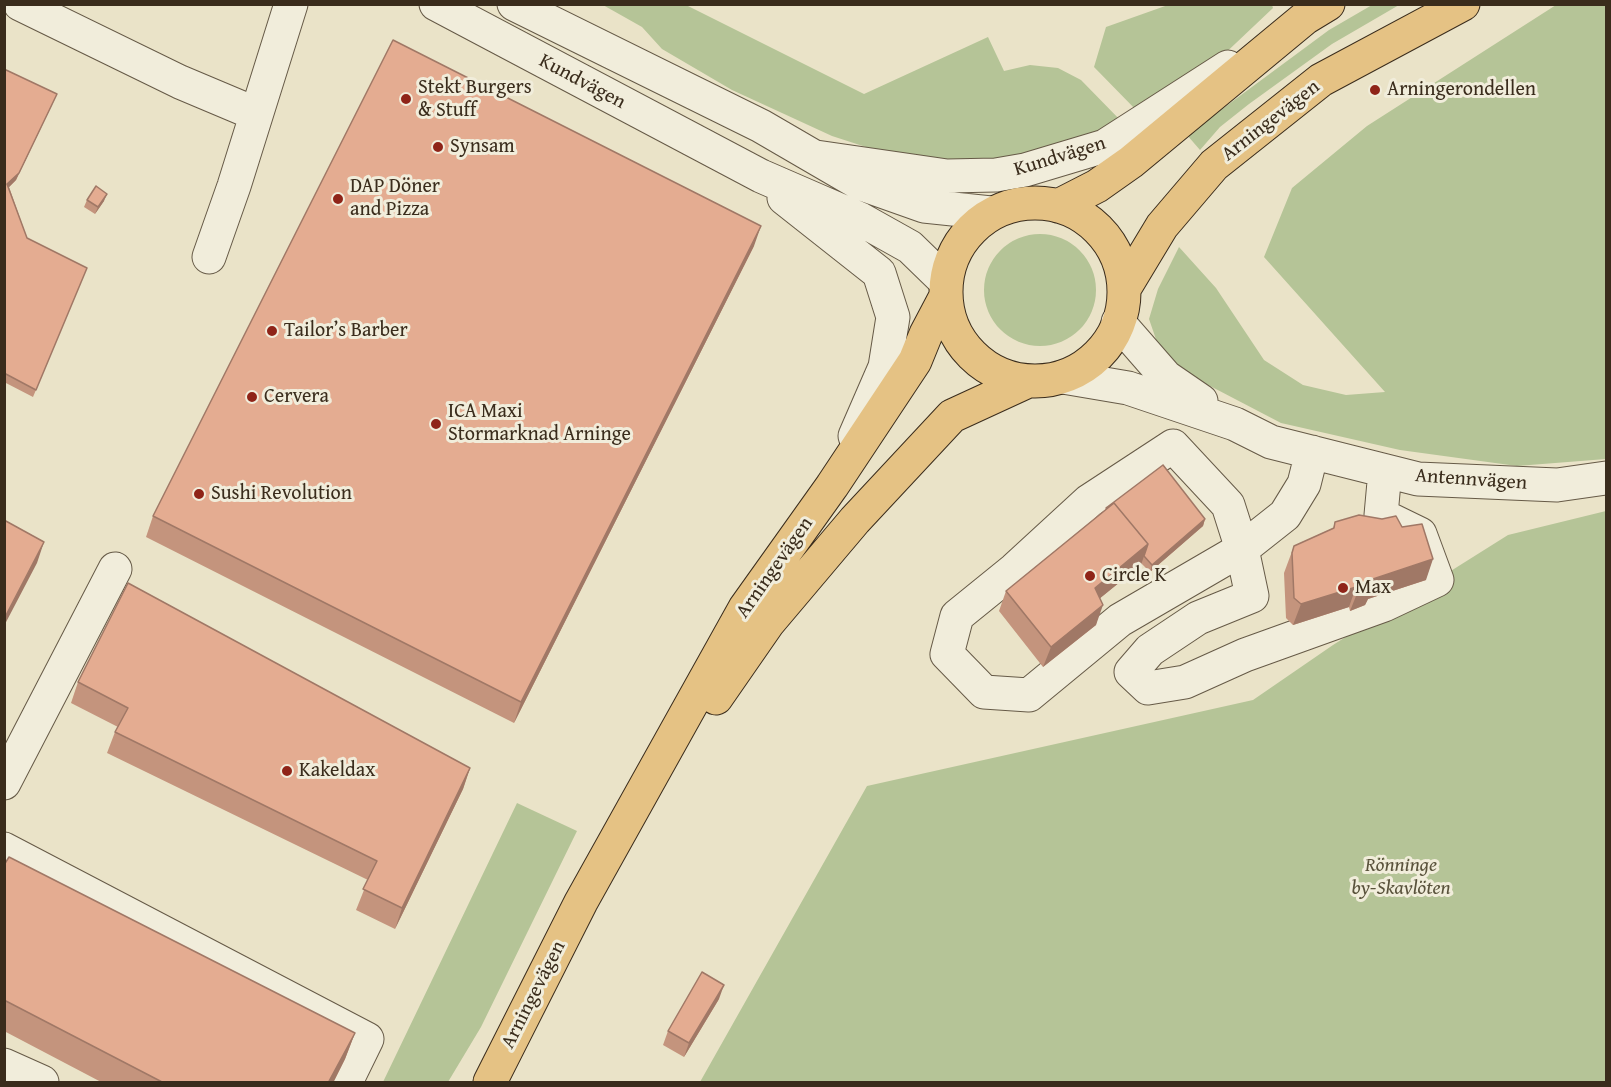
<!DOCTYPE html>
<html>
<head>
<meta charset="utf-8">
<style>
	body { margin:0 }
	#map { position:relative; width:1611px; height:1087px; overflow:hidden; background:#eae3c8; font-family:"Gentium Book Plus",serif }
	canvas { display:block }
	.frame { position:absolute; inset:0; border:6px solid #3a2c1c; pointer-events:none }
</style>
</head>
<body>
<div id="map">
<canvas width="1611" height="1087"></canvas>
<div class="frame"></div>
</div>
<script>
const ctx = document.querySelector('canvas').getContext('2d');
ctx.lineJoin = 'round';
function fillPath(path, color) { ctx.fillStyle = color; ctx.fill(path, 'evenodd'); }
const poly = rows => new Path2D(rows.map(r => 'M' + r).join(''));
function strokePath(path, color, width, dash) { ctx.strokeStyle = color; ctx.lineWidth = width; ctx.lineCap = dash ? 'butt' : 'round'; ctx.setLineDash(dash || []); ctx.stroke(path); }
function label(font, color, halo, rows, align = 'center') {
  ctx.font = font + ' "Gentium Book Plus",serif'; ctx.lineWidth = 6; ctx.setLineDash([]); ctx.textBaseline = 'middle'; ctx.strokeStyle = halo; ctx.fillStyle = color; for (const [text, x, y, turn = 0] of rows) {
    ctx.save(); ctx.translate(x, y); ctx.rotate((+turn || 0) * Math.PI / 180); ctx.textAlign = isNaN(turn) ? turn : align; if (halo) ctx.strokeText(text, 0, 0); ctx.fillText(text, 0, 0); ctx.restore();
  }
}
const green = poly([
	[603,5,686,5,864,94,988,37,1004,71,1030,65,1058,68,1081,80,1124,124,1014,162,903,159,832,136,732,90,662,49,642,27],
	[1168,5,1272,5,1273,8,1217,61,1138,112,1094,67,1106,27],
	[1372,5,1399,5,1332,44,1249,104,1220,127,1200,150,1187,135,1329,30],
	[1556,5,1606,5,1606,459,1517,466,1400,450,1281,423,1189,375,1159,348,1149,319,1158,289,1179,247,1216,288,1264,360,1303,385,1346,395,1385,392,1264,257,1292,188,1367,126],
	'984 290a56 56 0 1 1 112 0a56 56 0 1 1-112 0Z',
	[1606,511,1606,1082,700,1082,867,786,1253,700,1333,645,1508,535],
	[517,803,577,831,481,1027,448,1082,383,1082]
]);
const minor = poly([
	[20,4,180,82,256,114],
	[436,4,761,176,860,219,910,247,945,281],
	[514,4,761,126,859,183,924,206,991,213],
	[816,157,947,176,996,175,1025,170,1105,146,1228,67],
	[784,198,879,273,893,317,885,367,855,436],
	[209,257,234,186,291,4],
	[1118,322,1166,377,1201,401],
	[1063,377,1128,388,1235,424,1271,442,1418,479,1557,485,1606,478],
	[1173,446,1228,505,1242,549,1120,620,1029,695,984,692,947,654,957,616,1015,569,1089,501,1173,446],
	[1312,452,1304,484,1285,515,1242,549,1252,596,1198,618,1150,650,1131,672,1148,688,1185,682,1245,655,1384,605,1437,580,1420,534,1381,515,1385,471],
	[4,783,115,569],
	[4,849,367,1039,346,1082],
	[4,1065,42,1082]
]);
const major = poly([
	'946 292a89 89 0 1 1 178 0a89 89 0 1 1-178 0Z',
	[1058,206,1097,186,1131,162,1305,18,1328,4],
	[1124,289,1162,226,1214,165,1321,80,1463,4],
	[716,698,768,623,855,520,952,416,1028,381],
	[490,1082,581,902,745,608,832,486,915,361,926,334,945,298]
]);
const wall = poly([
	[4,69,57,94,16,180,9,187,27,238,84,275,33,397,4,382],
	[87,200,104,201,95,214,84,207],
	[754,246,514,723,146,537,153,516],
	[1106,509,1205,519,1203,526,1150,572,1141,563,1141,565,1100,598,1096,625,1043,667,999,611,1006,591],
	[1335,522,1426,580,1368,599,1365,605,1350,611,1349,607,1293,625,1286,618,1284,573,1294,546,1333,528],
	[78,682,470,768,463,789,395,929,356,910,368,880,107,753,115,732,118,727,71,703],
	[4,865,355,1033,345,1059,333,1083,103,1083,4,1031],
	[719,999,684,1057,663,1045,668,1031]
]);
const shadedWall = poly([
	[57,94,16,180,5,191,7,184],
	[107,194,104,201,95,214,98,207],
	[761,226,754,246,514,723,521,702],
	[1205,519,1203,526,1150,572,1152,565],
	[44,542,37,563,4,626,4,619],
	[1148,544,1141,565,1088,608,1095,588],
	[1433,559,1426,580,1368,599,1365,605,1350,611,1358,591,1370,580],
	[1356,587,1349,607,1293,625,1301,604],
	[1103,605,1096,625,1043,667,1051,647],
	[470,768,463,789,395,929,402,908],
	[724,985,719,999,684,1057,689,1043],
	[355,1033,345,1059,333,1083,328,1083]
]);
const building = poly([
	[393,40,761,226,521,702,153,516,393,40],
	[4,69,57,94,19,173,7,184,27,238,87,268,36,390,4,373,4,69],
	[96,186,107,194,98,207,87,200,96,186],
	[1163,465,1205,519,1152,565,1144,556,1148,544,1114,503,1106,508,1163,465],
	[1114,503,1148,544,1095,588,1103,605,1051,647,1006,591,1114,503],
	[1359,515,1382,519,1396,516,1402,527,1422,524,1433,559,1370,580,1373,585,1358,591,1356,587,1301,604,1294,598,1292,553,1294,546,1334,528,1335,522,1359,515],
	[4,520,44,542,4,619,4,520],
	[128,583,470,768,402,908,363,889,377,861,115,732,128,708,78,682,128,583],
	[9,857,355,1033,328,1083,164,1083,4,1000,4,865,9,857],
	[702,972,724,985,689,1043,668,1031,702,972]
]);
const markers = [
	[1375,90,6,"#8f2418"],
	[406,99,6,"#8f2418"],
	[438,147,6,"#8f2418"],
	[338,199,6,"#8f2418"],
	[272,331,6,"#8f2418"],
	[252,397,6,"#8f2418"],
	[436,424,6,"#8f2418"],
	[199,494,6,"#8f2418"],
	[1090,576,6,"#8f2418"],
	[1343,588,6,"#8f2418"],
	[287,771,6,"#8f2418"]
];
const streetNames = [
	["Kundvägen",582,82,28],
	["Arningevägen",1271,121,-38],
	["Kundvägen",1060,157,-17],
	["Antennvägen",1471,480,4],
	["Arningevägen",775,568,-55],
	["Arningevägen",534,995,-63]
];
const poiNames = [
	["Stekt Burgers",418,88],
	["& Stuff",418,111],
	["Arningerondellen",1387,90],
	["Synsam",450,147],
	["DAP Döner",350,187],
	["and Pizza",350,210],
	["Tailor’s Barber",284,331],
	["Cervera",264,397],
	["ICA Maxi",448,412],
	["Stormarknad Arninge",448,435],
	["Sushi Revolution",211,494],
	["Circle K",1102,576],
	["Max",1355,588],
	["Kakeldax",299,771]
];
const parkNames = [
	["Rönninge",1401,866],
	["by-Skavlöten",1401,889]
];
fillPath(green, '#b5c497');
strokePath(minor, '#665a47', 35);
strokePath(major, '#3a2c1c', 35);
strokePath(minor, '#f1eddb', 33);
strokePath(major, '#e5c284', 33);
fillPath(wall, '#c4947d');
fillPath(shadedWall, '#a07866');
fillPath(building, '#e4ac91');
strokePath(building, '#a07866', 1.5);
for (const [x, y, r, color] of markers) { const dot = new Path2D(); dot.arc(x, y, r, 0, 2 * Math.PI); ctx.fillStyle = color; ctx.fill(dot); strokePath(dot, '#f1eddb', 2); }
label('20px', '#3a2c1c', '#f1eddb', streetNames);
label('20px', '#3a2c1c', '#f1eddb', poiNames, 'left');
label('italic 20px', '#59523b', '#f1eddb', parkNames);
</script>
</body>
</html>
